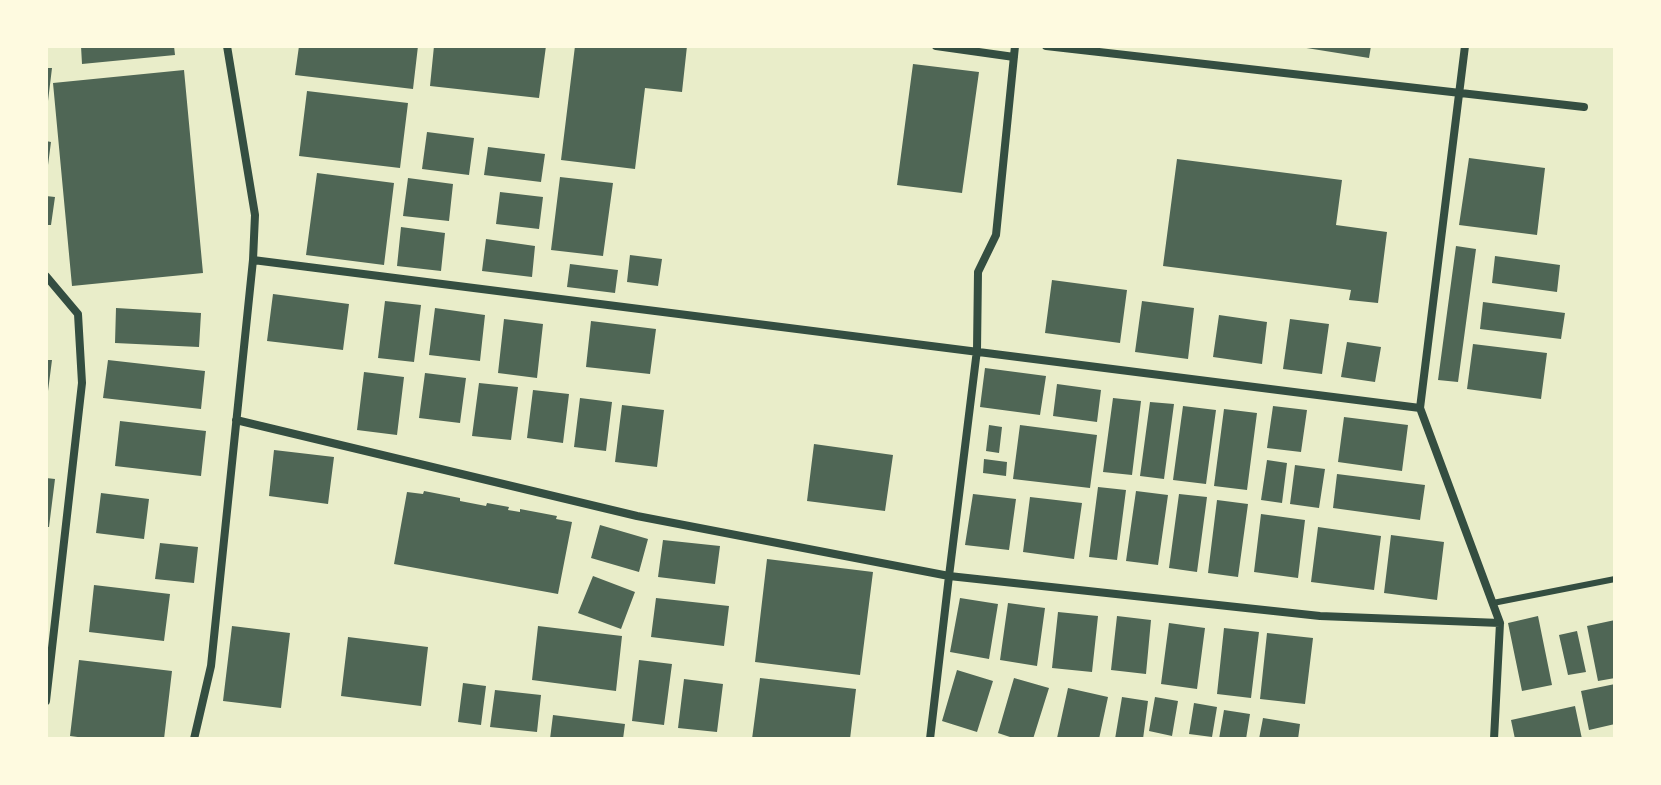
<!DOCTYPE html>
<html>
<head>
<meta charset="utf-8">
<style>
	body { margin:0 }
	#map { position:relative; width:1661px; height:785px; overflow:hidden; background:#e9edc9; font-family:"Source Serif 4",serif }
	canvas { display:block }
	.frame { position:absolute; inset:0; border:48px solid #fefae0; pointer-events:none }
</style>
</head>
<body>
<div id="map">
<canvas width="1661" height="785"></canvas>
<div class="frame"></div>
</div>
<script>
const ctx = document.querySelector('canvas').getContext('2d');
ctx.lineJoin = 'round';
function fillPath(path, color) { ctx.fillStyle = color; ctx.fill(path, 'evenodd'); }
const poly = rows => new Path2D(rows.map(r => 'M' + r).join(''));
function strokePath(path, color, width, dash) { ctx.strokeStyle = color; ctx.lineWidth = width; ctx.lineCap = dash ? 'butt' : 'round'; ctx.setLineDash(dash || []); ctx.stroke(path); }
const building = poly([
	[81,46,174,46,175,55,82,64],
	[299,46,418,46,413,89,295,75],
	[434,46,546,46,539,98,430,86],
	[575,46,687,46,682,92,645,88,635,169,561,160],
	[1294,46,1371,46,1369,58],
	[913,64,979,72,962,193,897,185],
	[46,68,52,68,48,101,46,101],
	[184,70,203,273,72,286,53,83],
	[307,91,408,103,400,168,299,156],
	[427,132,474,138,469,175,422,169],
	[46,141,51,142,48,165,46,165],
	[488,147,545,154,541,182,484,175],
	[1469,158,1545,168,1537,235,1459,225],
	[1177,159,1342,180,1336,225,1387,232,1378,303,1349,300,1351,290,1163,266],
	[317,173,394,183,384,265,306,255],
	[560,177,613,183,603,256,551,250],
	[408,178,453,184,449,221,403,216],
	[500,192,543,197,539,229,496,224],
	[46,196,55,197,51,225,46,225],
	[401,227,445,233,441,271,397,266],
	[486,239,535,246,532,277,482,271],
	[1456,246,1476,249,1458,382,1438,380],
	[630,255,662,259,658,286,627,282],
	[1495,256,1560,265,1557,292,1492,283],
	[570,264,618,270,615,293,567,287],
	[1052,280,1127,290,1120,343,1045,333],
	[273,294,349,304,343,350,267,341],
	[385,301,421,305,414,362,378,358],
	[1142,301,1194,308,1188,359,1135,352],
	[1483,302,1565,313,1561,339,1480,329],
	[116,308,201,313,199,347,115,343],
	[435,308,485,315,480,361,429,355],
	[1219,315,1267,322,1262,364,1213,357],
	[504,319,543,324,537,378,498,373],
	[1290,319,1329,324,1322,374,1283,369],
	[591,321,656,329,650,374,586,367],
	[1347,342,1381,347,1375,382,1341,377],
	[1473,344,1547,353,1541,399,1467,389],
	[46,360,52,360,48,391,46,391],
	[108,360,205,371,201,409,103,398],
	[985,368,1046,376,1040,415,980,407],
	[364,372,404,377,397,435,357,430],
	[425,373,466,378,460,423,419,418],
	[479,383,518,387,511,440,472,436],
	[1057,384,1101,390,1097,422,1053,416],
	[533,390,569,394,563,443,527,438],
	[580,398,612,402,606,451,574,447],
	[1113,398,1141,401,1132,475,1103,472],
	[1150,402,1174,404,1164,479,1140,476],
	[622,405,664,410,657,467,615,462],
	[1183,406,1216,410,1206,484,1173,480],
	[1273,406,1307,410,1301,452,1267,448],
	[1224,409,1257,413,1247,490,1214,486],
	[1344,417,1408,425,1402,471,1338,462],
	[120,421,206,431,201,476,115,466],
	[989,425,1002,427,999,453,986,451],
	[1020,425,1097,435,1090,488,1013,479],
	[814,444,893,455,885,511,807,501],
	[274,450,334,457,328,504,269,496],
	[984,459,1007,462,1006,476,983,473],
	[1267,460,1287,463,1282,503,1261,500],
	[1295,465,1325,469,1319,508,1290,504],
	[1337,474,1425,485,1420,520,1333,508],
	[46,478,55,479,49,527,46,527],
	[1098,487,1126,490,1117,560,1089,557],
	[424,491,460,498,460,501,486,506,487,503,509,507,508,510,520,512,520,509,557,516,556,519,572,522,558,594,394,564,407,492,423,494],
	[1136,491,1168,495,1158,565,1126,561],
	[101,493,149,499,144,539,96,533],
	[973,494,1016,499,1009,550,965,545],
	[1179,494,1207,497,1197,572,1169,568],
	[1030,497,1082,503,1074,559,1023,552],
	[1217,500,1248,504,1238,577,1208,573],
	[1261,514,1305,520,1298,578,1254,572],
	[600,525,648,539,639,572,591,558],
	[1318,527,1381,536,1374,590,1311,582],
	[1391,535,1444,542,1437,600,1384,593],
	[663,540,720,546,715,584,658,577],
	[160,543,198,547,194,583,155,579],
	[767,559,873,572,860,675,755,662],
	[593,576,635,592,621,629,578,613],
	[94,585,170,594,164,641,89,632],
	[656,598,729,606,724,646,651,637],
	[960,598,998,604,989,659,950,652],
	[1008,603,1045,608,1037,666,1000,660],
	[1058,612,1098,616,1092,672,1052,668],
	[1117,616,1151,620,1146,674,1111,670],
	[1538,616,1552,685,1522,691,1508,623],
	[1615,620,1615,678,1598,681,1587,626],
	[1169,623,1205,628,1197,689,1161,684],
	[232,626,290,633,281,708,223,701],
	[538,626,622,636,616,691,532,680],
	[1224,628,1259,632,1251,698,1217,694],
	[1577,631,1586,672,1568,675,1559,635],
	[1267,633,1313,638,1305,704,1260,699],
	[348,637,428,647,421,706,341,696],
	[79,660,172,671,164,739,93,739,70,736],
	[639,660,672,664,664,725,632,721],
	[957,670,993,681,977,732,942,721],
	[760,678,856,689,850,739,752,739],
	[1014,678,1049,688,1033,739,1016,739,998,733],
	[684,679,723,684,717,732,678,728],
	[463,683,486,686,481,725,458,722],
	[1615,684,1615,724,1589,730,1581,691],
	[1068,688,1108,697,1099,739,1057,738],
	[495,690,541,695,537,732,490,727],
	[1122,697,1148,701,1143,739,1115,739],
	[1155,697,1178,701,1172,736,1149,731],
	[1194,703,1217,707,1212,737,1189,734],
	[1575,706,1582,739,1515,739,1511,720],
	[1224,710,1250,714,1246,739,1219,739],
	[553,715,625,724,623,739,550,739],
	[1263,718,1300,724,1298,739,1259,739]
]);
const service = poly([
	[1493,603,1615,579]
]);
const minor = poly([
	[936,46,1014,57],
	[1046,46,1584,107],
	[1465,46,1420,408,1500,623],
	[253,260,1420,408],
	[46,276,78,314,82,383,46,701],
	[236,420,637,516,949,576,977,350,978,272,996,235,1015,46],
	[194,739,211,666,253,260,255,215,227,46],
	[930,739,949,576,1320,616,1500,623,1494,739]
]);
fillPath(building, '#4f6655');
strokePath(service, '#344e41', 6);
strokePath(minor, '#344e41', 8);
</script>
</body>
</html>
